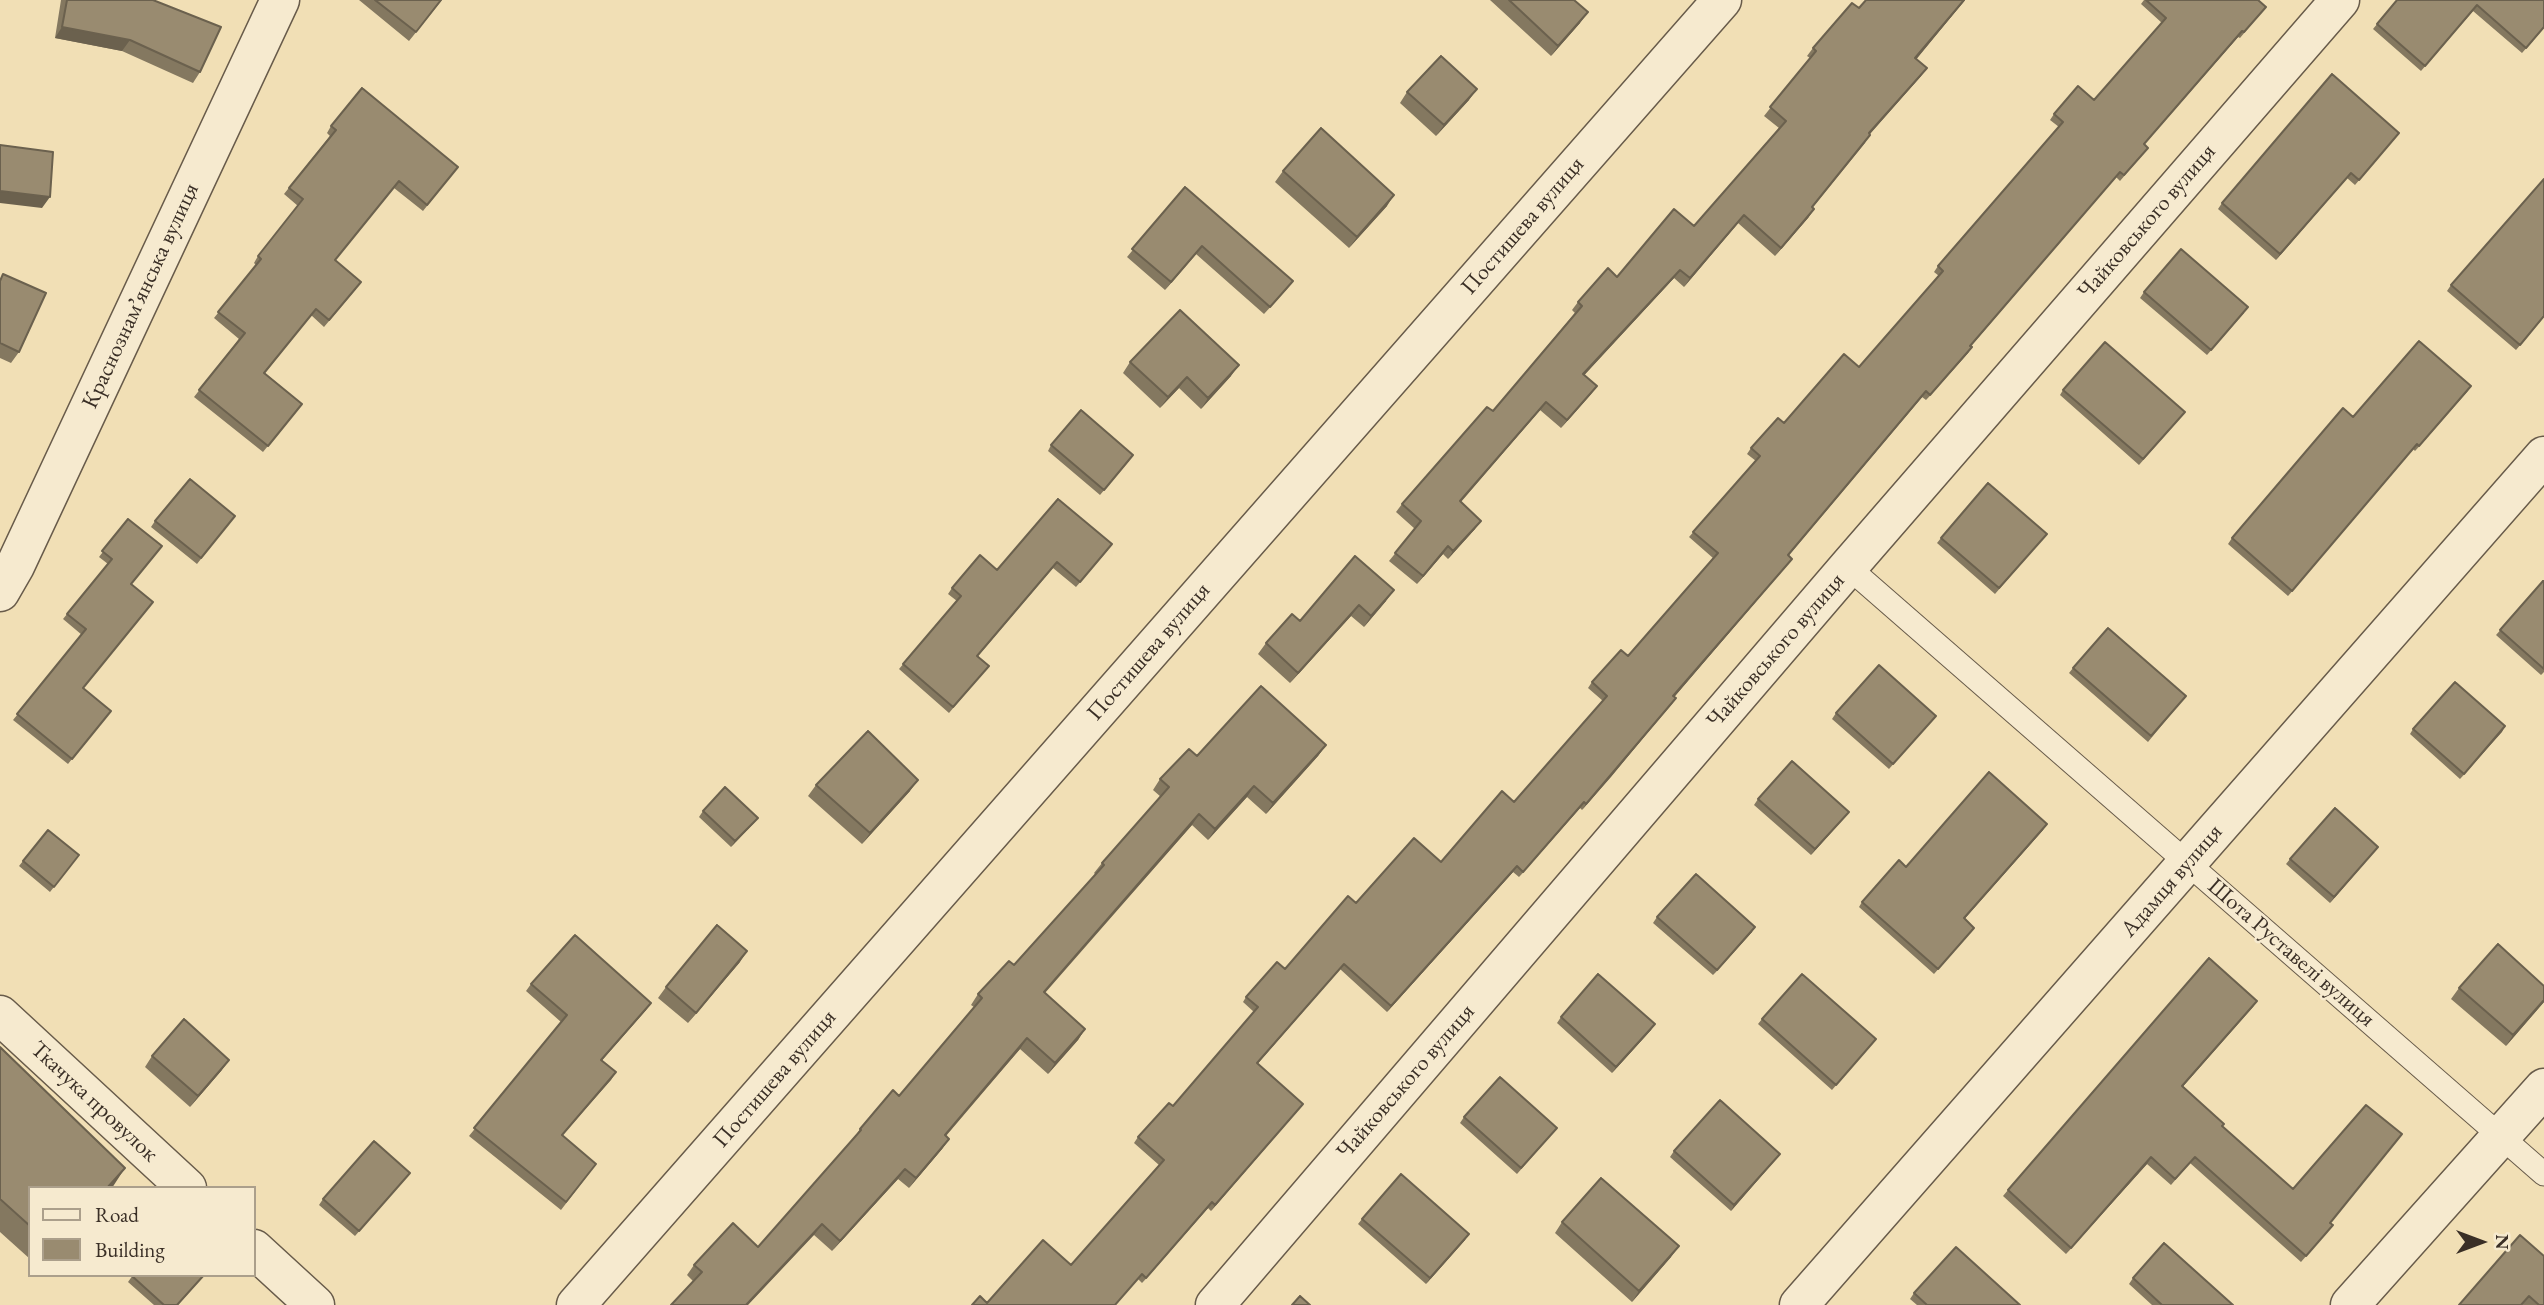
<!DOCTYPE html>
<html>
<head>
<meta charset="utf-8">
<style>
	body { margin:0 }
	#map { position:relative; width:2544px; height:1305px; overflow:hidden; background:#f1dfb5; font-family:"EB Garamond",serif }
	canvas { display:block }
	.legend { position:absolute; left:28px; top:1186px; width:228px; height:91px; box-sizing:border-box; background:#f6eacf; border:2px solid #ab9f8b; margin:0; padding:9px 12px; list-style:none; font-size:21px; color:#3a2f26 }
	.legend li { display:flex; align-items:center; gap:14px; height:35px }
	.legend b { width:35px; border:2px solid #ab9f8b }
	.north { position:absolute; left:2446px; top:1207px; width:70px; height:70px; -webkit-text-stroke:5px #f6eacf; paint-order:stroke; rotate:90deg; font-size:19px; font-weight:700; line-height:28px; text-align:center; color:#3a2f26 }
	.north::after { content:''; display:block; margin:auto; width:24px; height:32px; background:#3a2f26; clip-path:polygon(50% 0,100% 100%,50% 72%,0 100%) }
</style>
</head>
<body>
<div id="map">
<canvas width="2544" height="1305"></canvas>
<ul class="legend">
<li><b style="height:9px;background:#f6eacf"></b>Road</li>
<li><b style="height:19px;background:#998b70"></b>Building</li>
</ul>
<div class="north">N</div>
</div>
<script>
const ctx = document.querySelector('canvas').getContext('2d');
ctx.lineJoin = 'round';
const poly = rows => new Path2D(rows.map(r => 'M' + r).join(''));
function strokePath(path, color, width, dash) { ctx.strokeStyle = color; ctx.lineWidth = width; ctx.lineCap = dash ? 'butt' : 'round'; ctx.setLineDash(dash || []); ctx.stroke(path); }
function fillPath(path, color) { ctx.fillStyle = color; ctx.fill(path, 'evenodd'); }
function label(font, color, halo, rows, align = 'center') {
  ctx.font = font + ' "EB Garamond",serif'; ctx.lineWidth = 5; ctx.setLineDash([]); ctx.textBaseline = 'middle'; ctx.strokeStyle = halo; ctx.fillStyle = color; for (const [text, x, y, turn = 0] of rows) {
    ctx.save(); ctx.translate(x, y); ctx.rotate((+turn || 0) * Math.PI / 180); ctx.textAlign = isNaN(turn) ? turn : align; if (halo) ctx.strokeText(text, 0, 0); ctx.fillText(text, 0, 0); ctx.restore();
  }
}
const service = poly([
	[1848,567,2544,1174]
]);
const minor = poly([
	[576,1305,1722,0],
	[1215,1305,1848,567,2340,0],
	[2350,1305,2544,1088]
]);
const tertiary = poly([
	[0,592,15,566,280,0],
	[0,1015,187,1188],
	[254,1249,315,1305],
	[1799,1305,2544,456]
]);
const wall = poly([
	[61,0,153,0,200,72,193,83,122,51,55,38],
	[359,0,442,0,409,41],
	[1490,0,1574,0,1580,23,1551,56],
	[1866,0,1965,0,1916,59,1921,76,1869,134,1865,143,1812,208,1814,209,1808,218,1775,256,1738,223,1684,287,1674,278,1584,375,1591,394,1561,428,1540,410,1461,502,1475,529,1448,559,1443,554,1417,584,1389,561,1415,529,1396,512,1402,504,1493,411,1575,313,1572,310,1578,302,1694,226,1779,128,1764,116,1810,58,1807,56,1813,48,1859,8],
	[2144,0,2258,0,2266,7,2240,38,2238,37,2144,144,2144,153,2120,181,2116,177,1971,346,1968,353,1926,400,1922,397,1788,555,1792,559,1788,564,1674,697,1676,698,1672,704,1582,810,1580,808,1519,877,1513,872,1387,1012,1340,969,1257,1064,1299,1109,1211,1211,1208,1208,1142,1283,1138,1279,1115,1305,972,1305,987,1303,1071,1265,1159,1165,1134,1143,1138,1137,1173,1106,1254,1012,1243,1002,1246,997,1285,969,1356,903,1441,862,1514,802,1603,701,1588,688,1592,682,1628,656,1713,558,1689,537,1756,461,1747,454,1751,448,1859,367,1939,276,1934,272,1938,266,2059,127,2050,120,2054,114,2094,100,2162,23,2141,4],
	[2397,0,2544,0,2544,28,2522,53,2473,11,2421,71,2373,29],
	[1407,92,1469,100,1436,136,1400,103],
	[331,126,458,167,423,211,394,188,335,260,356,289,324,327,311,315,265,373,302,404,263,452,194,397,239,339,214,318,256,265,254,263,258,256,298,206,284,194,330,136,327,133],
	[2399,133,2355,185,2347,178,2276,260,2218,209,2222,203],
	[1283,171,1387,206,1349,248,1275,182],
	[1185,187,1293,281,1287,289,1264,314,1196,254,1165,290,1127,257],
	[3,274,19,352,11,363,0,358,0,279],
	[2451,285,2544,317,2516,350,2447,291],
	[2144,292,2244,313,2207,355,2140,298],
	[1130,362,1231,376,1201,409,1179,388,1160,408,1123,373],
	[2471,386,2415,451,2413,449,2288,596,2228,544,2232,538,2353,417],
	[2063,390,2181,417,2139,465,2060,395],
	[1051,445,1129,461,1100,495,1048,451],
	[128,519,131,584,83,688,111,711,68,764,13,720,82,635,63,619,108,564,99,557],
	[155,521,231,521,197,564,151,527],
	[2047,534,1995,594,1937,543,1941,538],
	[1108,550,1076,587,1053,568,978,656,989,666,949,713,899,669,957,601,948,594,952,588,997,570],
	[1355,556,1386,601,1364,627,1351,616,1290,683,1258,654,1266,643,1300,621],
	[2544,581,2544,672,2541,675,2496,635],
	[2073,668,2186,696,2148,742,2069,673],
	[1836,713,1936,716,1889,769,1832,719],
	[2505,726,2460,779,2410,734,2413,729],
	[1326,745,1318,756,1266,814,1247,797,1208,840,1192,825,1045,993,1085,1029,1078,1040,1048,1074,1020,1049,946,1136,949,1139,942,1149,909,1188,898,1179,832,1251,814,1235,693,1281,687,1275,694,1265,758,1247,853,1140,860,1129,899,1096,974,1007,971,1005,978,994,1014,965,1096,875,1094,873,1102,863,1161,797,1153,790,1160,779,1197,756],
	[816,785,910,791,862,844,808,796],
	[1758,799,1849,812,1811,855,1754,805],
	[703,811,758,818,731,847,699,817],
	[2043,830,1964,919,1970,933,1934,974,1859,907,1862,902,1906,867],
	[2378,847,2330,903,2286,864,2290,859],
	[79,855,50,892,19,866,23,861],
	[1657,917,1752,932,1713,975,1653,923],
	[740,962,688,1023,658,998,666,987],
	[531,984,646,1010,602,1060,616,1072,562,1136,591,1171,561,1210,469,1136,561,1022,526,991],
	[2459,988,2544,1002,2506,1046,2451,999],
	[2257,1001,2183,1086,2222,1126,2293,1189,2402,1134,2330,1223,2328,1231,2301,1262,2190,1163,2171,1185,2147,1164,2066,1254,2003,1196,2008,1190],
	[1561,1017,1651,1030,1612,1073,1557,1023],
	[1762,1019,1876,1039,1832,1090,1758,1024],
	[0,1047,30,1188,30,1259,0,1232],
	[152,1056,229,1060,221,1071,190,1107,145,1067],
	[1464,1117,1553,1133,1517,1174,1460,1123],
	[1674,1151,1776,1159,1731,1211,1670,1157],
	[406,1178,355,1236,319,1205,323,1199],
	[1362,1219,1465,1240,1426,1284,1358,1224],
	[1562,1222,1671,1257,1632,1302,1555,1233],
	[2544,1256,2544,1305,2459,1305],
	[133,1275,200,1280,178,1305,154,1305,128,1282],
	[2133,1278,2233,1305,2152,1305,2129,1284],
	[1914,1293,2020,1305,1917,1305,1910,1299]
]);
const shadedWall = poly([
	[1964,0,1965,0,1910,67,1915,58],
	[1588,12,1580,23,1551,56,1558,46],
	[62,27,130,40,122,51,55,38],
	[2242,31,2238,37,2140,149,2144,144],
	[1927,68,1921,76,1863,142,1869,133],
	[1477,89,1469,100,1436,136,1444,125],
	[2120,172,2116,177,1966,351,1970,346],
	[2351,173,2347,178,2276,260,2280,254],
	[0,191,50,197,42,208,0,203],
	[1394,195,1387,206,1349,248,1357,237],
	[1814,209,1808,218,1775,256,1781,248],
	[1744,215,1738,223,1684,287,1690,278],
	[1202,246,1196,254,1165,290,1171,282],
	[1680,270,1674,278,1578,382,1583,374],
	[1972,347,1968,353,1926,400,1930,395],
	[1239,365,1231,376,1201,409,1208,398],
	[1187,377,1179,388,1160,408,1168,397],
	[1597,386,1591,394,1561,428,1567,420],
	[2471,386,2467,392,2415,451,2419,446],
	[1926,391,1922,397,1784,561,1788,555],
	[1546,402,1540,410,1454,509,1460,501],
	[2417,444,2413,449,2288,596,2292,591],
	[1481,521,1475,529,1448,559,1453,551],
	[1448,546,1443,554,1417,584,1423,576],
	[1792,559,1788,564,1670,702,1673,696],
	[1394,590,1386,601,1364,627,1371,616],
	[1359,605,1351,616,1290,683,1298,673],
	[1676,698,1611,777,1582,810,1586,804],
	[2505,726,2502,732,2460,779,2464,774],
	[1326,745,1318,756,1266,814,1273,803],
	[918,780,910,791,862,844,870,833],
	[1254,786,1247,797,1208,840,1215,829],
	[1584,802,1580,808,1519,877,1523,872],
	[1849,812,1845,817,1811,855,1815,849],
	[1199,814,1192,825,1036,1002,1044,992],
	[758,818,754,823,731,847,735,841],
	[2047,824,2043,830,1960,924,1964,918],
	[2378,847,2374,852,2330,903,2334,897],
	[1517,866,1513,872,1387,1012,1391,1006],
	[1755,927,1752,932,1713,975,1717,970],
	[747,951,740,962,688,1023,696,1013],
	[1344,964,1340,969,1253,1069,1257,1063],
	[2544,1000,2544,1002,2506,1046,2513,1035],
	[2257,1001,2253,1007,2178,1092,2182,1086],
	[651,1003,646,1010,596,1067,601,1060],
	[1655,1024,1651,1030,1612,1073,1616,1067],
	[1085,1029,1078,1040,1048,1074,1055,1063],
	[1027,1038,1020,1049,937,1145,945,1135],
	[229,1060,221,1071,190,1107,198,1096],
	[616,1072,611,1080,556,1142],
	[1303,1104,1299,1109,1211,1211,1215,1205],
	[949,1139,942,1149,909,1188,916,1178],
	[1780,1154,1776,1159,1731,1211,1734,1205],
	[2151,1157,2147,1164,2066,1254,2071,1248],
	[125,1168,112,1188,107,1188],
	[905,1169,898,1179,832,1251,840,1241],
	[1212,1202,1208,1208,1142,1283,1146,1278],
	[822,1224,814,1235,748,1305,746,1305],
	[1469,1234,1465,1240,1426,1284,1430,1278],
	[1679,1246,1671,1257,1632,1302,1639,1291]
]);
const building = poly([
	[67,0,153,0,221,27,200,72,130,40,62,27,67,0],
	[375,0,441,0,416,32,375,0],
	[1509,0,1574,0,1588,12,1558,46,1509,0],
	[1866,0,1964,0,1915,58,1927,68,1869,133,1870,135,1812,207,1814,209,1781,248,1744,215,1690,278,1680,270,1583,374,1597,386,1567,420,1546,402,1460,501,1481,521,1453,551,1448,546,1423,576,1395,553,1421,521,1402,504,1487,407,1493,411,1582,306,1578,302,1608,268,1617,277,1674,209,1694,226,1786,121,1770,107,1816,51,1813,48,1852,3,1859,8,1866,0],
	[2146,0,2258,0,2266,7,2244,32,2242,31,2144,144,2148,148,2124,175,2120,172,1970,346,1972,347,1930,395,1926,391,1788,555,1792,559,1673,696,1676,698,1586,804,1584,802,1523,872,1517,866,1391,1006,1344,964,1257,1063,1303,1104,1215,1205,1212,1202,1146,1278,1142,1274,1115,1305,972,1305,980,1296,987,1303,1043,1240,1071,1265,1164,1160,1138,1137,1169,1103,1173,1106,1258,1007,1246,997,1277,962,1285,969,1348,896,1356,903,1414,838,1441,862,1502,791,1514,802,1607,696,1592,682,1621,650,1628,656,1718,553,1693,532,1760,456,1751,448,1778,418,1784,423,1844,354,1859,367,1943,271,1938,266,2063,122,2054,114,2078,86,2094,100,2166,18,2146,0],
	[2397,0,2544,0,2544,27,2526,48,2477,5,2425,66,2377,24,2397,0],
	[1441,56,1477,89,1444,125,1407,92,1441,56],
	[2332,74,2399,133,2359,180,2351,173,2280,254,2222,203,2332,74],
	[362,88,458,167,427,205,399,181,335,260,361,282,329,320,316,309,264,373,302,404,268,446,199,390,245,333,218,312,261,259,258,256,303,199,289,188,336,130,331,126,362,88],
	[1321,128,1394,195,1357,237,1283,171,1321,128],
	[0,145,53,152,50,197,0,191,0,145],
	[2544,179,2544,316,2520,345,2451,285,2544,179],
	[1185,187,1293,281,1270,307,1202,246,1171,282,1132,249,1185,187],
	[2181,249,2248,307,2211,350,2144,292,2181,249],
	[3,274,46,293,19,352,0,343,0,281,3,274],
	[1180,310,1239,365,1208,398,1187,377,1168,397,1130,362,1180,310],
	[2419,341,2471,386,2419,446,2417,444,2292,591,2232,538,2343,408,2353,417,2419,341],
	[2105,342,2185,412,2143,459,2063,390,2105,342],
	[1081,410,1133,455,1104,490,1051,445,1081,410],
	[190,479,235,516,201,558,155,521,190,479],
	[1988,483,2047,534,1999,588,1941,538,1988,483],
	[1058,499,1112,544,1080,582,1057,562,977,656,989,666,953,707,903,664,961,596,952,588,980,555,997,570,1058,499],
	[128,519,162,546,131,584,153,602,83,688,111,711,72,759,17,714,86,629,67,614,112,559,102,551,128,519],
	[1355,556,1394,590,1371,616,1359,605,1298,673,1266,643,1292,614,1300,621,1355,556],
	[2543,581,2544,581,2544,669,2500,630,2543,581],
	[2108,628,2186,696,2151,736,2073,668,2108,628],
	[1879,665,1936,716,1893,764,1836,713,1879,665],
	[2455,682,2505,726,2464,774,2413,729,2455,682],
	[1261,686,1326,745,1273,803,1254,786,1215,829,1199,814,1044,992,1085,1029,1055,1063,1027,1038,945,1135,949,1139,916,1178,905,1169,840,1241,822,1224,746,1305,671,1305,702,1272,694,1265,733,1223,758,1247,861,1130,860,1129,893,1090,899,1096,982,998,978,994,1009,961,1014,965,1104,865,1102,863,1169,787,1160,779,1189,749,1197,756,1261,686],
	[868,731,918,780,870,833,816,785,868,731],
	[1792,761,1849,812,1815,849,1758,799,1792,761],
	[1989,772,2047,824,1964,918,1974,928,1938,969,1862,902,1899,860,1906,867,1989,772],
	[725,787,758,818,735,841,703,811,725,787],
	[2335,808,2378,847,2334,897,2290,859,2335,808],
	[48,830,79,855,54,887,23,861,48,830],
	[1696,874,1755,927,1717,970,1657,917,1696,874],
	[717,925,747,951,696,1013,666,987,717,925],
	[575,935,651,1003,601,1060,616,1072,562,1135,596,1164,566,1202,474,1128,567,1015,531,984,575,935],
	[2498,944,2544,986,2544,1000,2513,1035,2459,988,2498,944],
	[2209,958,2257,1001,2182,1086,2224,1124,2222,1126,2293,1189,2366,1105,2402,1134,2330,1223,2333,1225,2306,1256,2195,1157,2175,1179,2151,1157,2071,1248,2008,1190,2209,958],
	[1598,974,1655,1024,1616,1067,1561,1017,1598,974],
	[1802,974,1876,1039,1836,1085,1762,1019,1802,974],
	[184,1019,229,1060,198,1096,152,1056,184,1019],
	[0,1047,125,1168,107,1188,30,1188,30,1226,0,1199,0,1047],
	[1500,1077,1557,1128,1521,1168,1464,1117,1500,1077],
	[1720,1100,1780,1154,1734,1205,1674,1151,1720,1100],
	[374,1141,410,1173,359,1231,323,1199,374,1141],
	[1401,1174,1469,1234,1430,1278,1362,1219,1401,1174],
	[1601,1178,1679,1246,1639,1291,1562,1222,1601,1178],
	[2520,1235,2544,1256,2544,1305,2539,1305,2529,1296,2521,1305,2459,1305,2520,1235],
	[2164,1243,2233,1305,2162,1305,2133,1278,2164,1243],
	[1956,1247,2020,1305,1927,1305,1914,1293,1956,1247],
	[133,1275,204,1275,177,1305,164,1305,132,1276,133,1275],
	[1300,1296,1310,1305,1292,1305,1300,1296]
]);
const streetNames = [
	["Чайковського вулиця",2147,222,-49],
	["Постишева вулиця",1523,226,-49],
	["Краснознамʼянська вулиця",141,296,-65],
	["Чайковського вулиця",1776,651,-49],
	["Постишева вулиця",1149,652,-49],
	["Адамця вулиця",2172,881,-49],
	["Шота Руставелі вулиця",2291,953,41],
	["Постишева вулиця",775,1079,-49],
	["Чайковського вулиця",1406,1082,-49],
	["Ткачука провулок",94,1102,43]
];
strokePath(service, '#685b4a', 25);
strokePath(minor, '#685b4a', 41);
strokePath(tertiary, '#685b4a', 41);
strokePath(service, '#f6eacf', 23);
strokePath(minor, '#f6eacf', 38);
strokePath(tertiary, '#f6eacf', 38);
fillPath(wall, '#847860');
fillPath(shadedWall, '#6b614e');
fillPath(building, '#998b70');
strokePath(building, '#6b614e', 2);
label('23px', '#3a2f26', '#f6eacf', streetNames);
</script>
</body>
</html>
